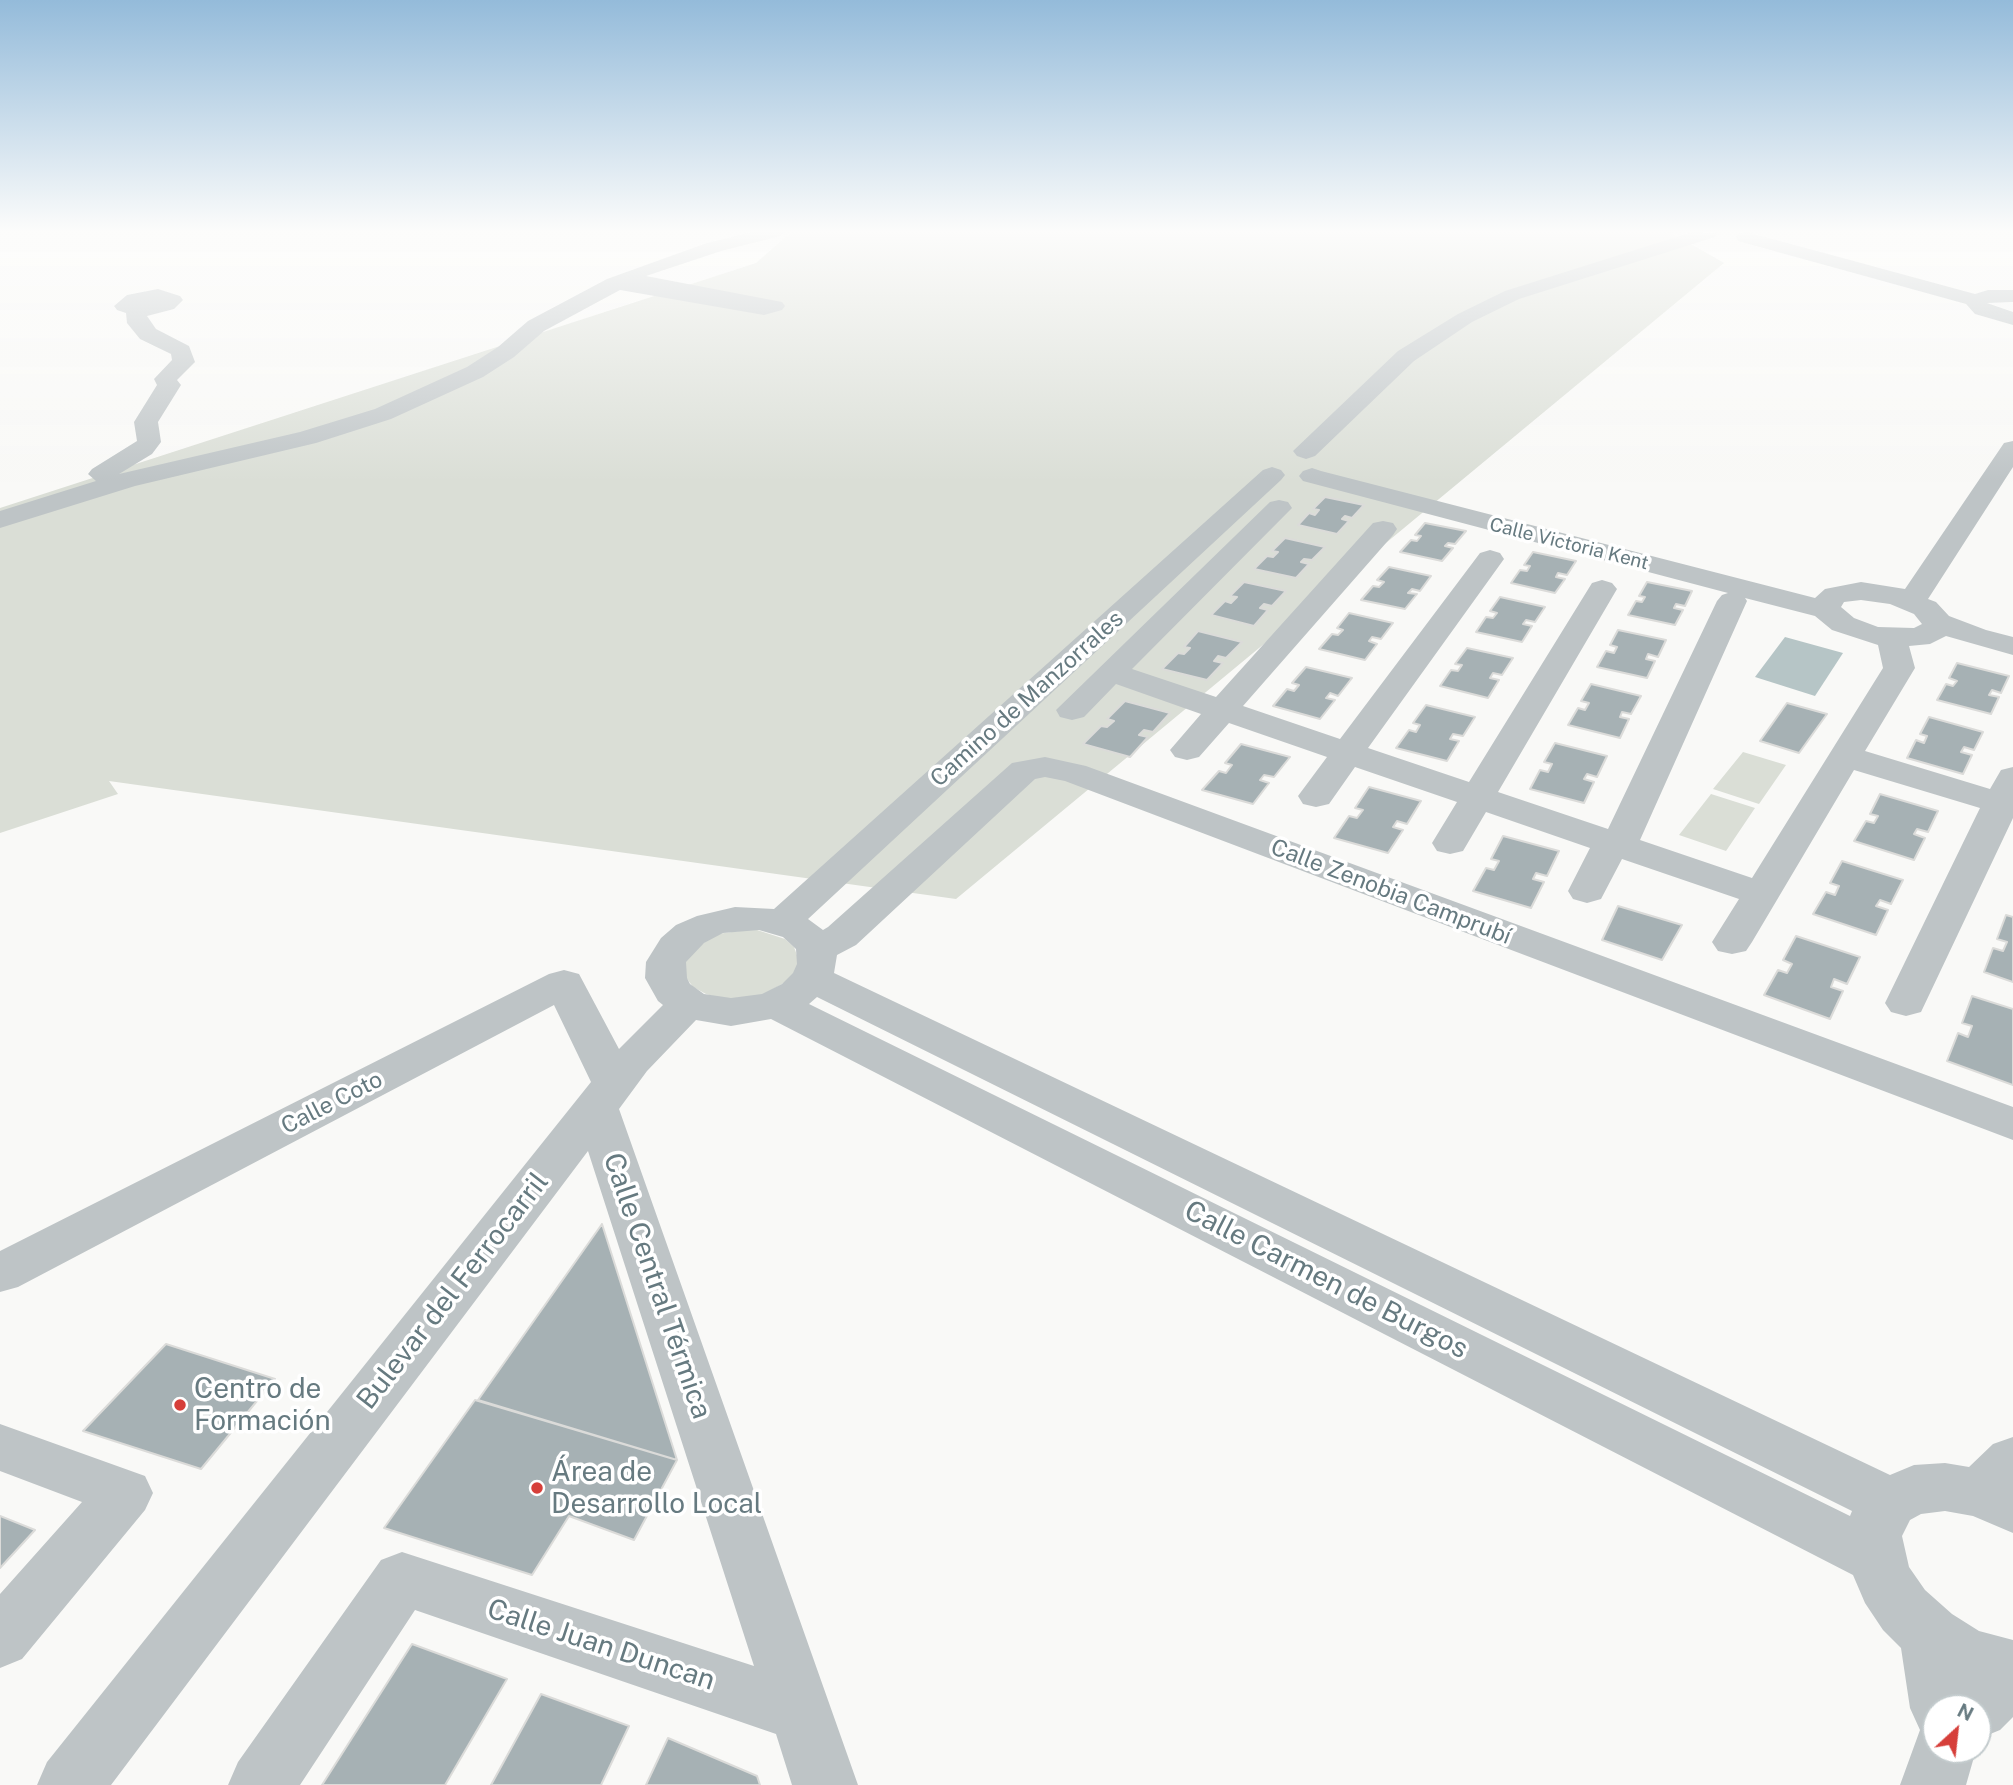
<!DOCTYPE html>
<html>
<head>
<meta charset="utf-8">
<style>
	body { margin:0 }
	#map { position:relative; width:2013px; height:1785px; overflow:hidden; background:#f9f9f7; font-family:"Public Sans",sans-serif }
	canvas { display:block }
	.north { position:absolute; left:1922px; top:1694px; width:70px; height:70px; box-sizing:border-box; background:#fff; border:2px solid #c2cacc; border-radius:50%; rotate:27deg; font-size:19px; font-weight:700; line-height:28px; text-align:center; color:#667a80 }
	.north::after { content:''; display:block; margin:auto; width:24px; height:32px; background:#d63f3a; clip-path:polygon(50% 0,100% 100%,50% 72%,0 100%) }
</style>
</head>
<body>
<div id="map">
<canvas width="2013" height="1785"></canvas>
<div class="north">N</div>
</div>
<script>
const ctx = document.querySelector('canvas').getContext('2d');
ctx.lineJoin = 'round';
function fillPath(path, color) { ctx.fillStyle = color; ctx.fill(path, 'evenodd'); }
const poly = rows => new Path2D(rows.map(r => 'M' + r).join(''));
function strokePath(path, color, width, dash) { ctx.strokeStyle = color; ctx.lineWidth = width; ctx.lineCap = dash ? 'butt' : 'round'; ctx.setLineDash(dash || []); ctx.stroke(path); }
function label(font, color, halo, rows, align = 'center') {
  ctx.font = font + ' "Public Sans",sans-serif'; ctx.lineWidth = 7; ctx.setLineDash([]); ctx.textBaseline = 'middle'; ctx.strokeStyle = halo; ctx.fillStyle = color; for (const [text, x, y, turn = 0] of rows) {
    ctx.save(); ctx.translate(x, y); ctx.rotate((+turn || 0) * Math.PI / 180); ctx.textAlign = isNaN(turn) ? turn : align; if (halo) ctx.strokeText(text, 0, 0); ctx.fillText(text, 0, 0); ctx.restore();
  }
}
const green = poly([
	[791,232,1670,232,1724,263,956,899,109,781,118,794,0,833,0,508,756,263],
	[1743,752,1786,765,1759,804,1713,789],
	[1711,794,1755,808,1726,851,1679,835],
	[754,929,785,939,794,947,798,958,797,969,789,980,761,996,723,999,706,994,693,987,685,976,684,964,690,952,717,934]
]);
const water = poly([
	[1785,637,1843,653,1815,696,1755,677]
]);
const building = poly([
	[1325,497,1364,505,1352,518,1345,516,1342,519,1349,521,1337,534,1298,525,1309,513,1315,515,1319,510,1313,509,1325,497],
	[1425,523,1466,531,1455,544,1448,543,1445,546,1453,548,1442,561,1400,552,1411,540,1417,541,1421,536,1415,535,1425,523],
	[1285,538,1325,547,1312,560,1304,559,1301,562,1309,564,1296,578,1254,569,1267,556,1273,557,1278,552,1272,551,1285,538],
	[1533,552,1576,561,1567,575,1558,573,1556,577,1565,579,1555,593,1511,583,1520,570,1527,571,1530,566,1524,565,1533,552],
	[1389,567,1431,576,1420,591,1412,589,1408,593,1417,594,1405,609,1361,600,1373,586,1379,587,1384,582,1377,580,1389,567],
	[1244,582,1286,591,1272,606,1264,604,1260,608,1268,610,1254,626,1211,615,1225,601,1231,603,1237,597,1230,596,1244,582],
	[1647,582,1692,591,1685,606,1676,604,1674,608,1683,610,1675,625,1628,615,1636,601,1642,602,1645,597,1639,596,1647,582],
	[1500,597,1545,607,1535,622,1526,620,1523,624,1532,626,1522,642,1476,632,1486,617,1493,618,1497,613,1490,611,1500,597],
	[1349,613,1393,623,1381,639,1372,637,1369,641,1377,644,1365,660,1319,649,1332,634,1338,635,1343,630,1337,628,1349,613],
	[1618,630,1666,640,1658,657,1648,654,1646,659,1655,661,1647,678,1597,667,1606,651,1614,653,1617,647,1610,645,1618,630],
	[1198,631,1242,642,1226,658,1218,656,1214,661,1223,663,1207,680,1162,669,1178,653,1184,654,1190,648,1184,647,1198,631],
	[1467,648,1513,658,1502,675,1493,673,1490,678,1499,680,1488,698,1440,686,1451,670,1458,671,1462,665,1455,664,1467,648],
	[1957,663,2009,676,2001,693,1992,690,1989,695,1999,697,1991,714,1937,700,1946,684,1953,686,1957,681,1949,678,1957,663],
	[1306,667,1352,678,1338,696,1330,693,1326,698,1335,700,1320,719,1273,706,1287,689,1294,691,1299,685,1292,683,1306,667],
	[1591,684,1641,696,1631,714,1622,712,1620,717,1629,719,1620,738,1568,725,1578,708,1585,710,1589,703,1581,701,1591,684],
	[1125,701,1170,713,1153,732,1144,730,1139,735,1148,737,1130,757,1083,744,1101,726,1107,727,1114,721,1107,719,1125,701],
	[1787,703,1827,714,1799,753,1760,741,1787,703],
	[1426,705,1475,717,1463,736,1453,734,1450,739,1459,741,1447,761,1396,748,1409,730,1416,732,1420,725,1413,723,1426,705],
	[1929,717,1983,732,1974,750,1964,747,1961,752,1972,755,1963,774,1907,758,1916,740,1924,743,1927,736,1920,734,1929,717],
	[1555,743,1607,756,1597,777,1587,774,1584,779,1594,782,1584,803,1530,789,1540,770,1548,772,1552,764,1544,762,1555,743],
	[1241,744,1290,757,1274,777,1264,775,1260,780,1269,783,1253,804,1202,790,1219,771,1226,773,1232,765,1225,763,1241,744],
	[1369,787,1421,801,1407,824,1397,821,1393,827,1403,830,1388,853,1334,838,1349,816,1357,818,1363,810,1355,808,1369,787],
	[1880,794,1938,811,1928,832,1917,829,1914,834,1925,838,1914,860,1854,841,1866,821,1874,823,1878,816,1870,814,1880,794],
	[1503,836,1559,851,1547,876,1536,873,1533,879,1544,882,1531,908,1473,891,1486,868,1494,870,1499,861,1491,859,1503,836],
	[1842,861,1903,880,1891,904,1880,900,1876,906,1888,910,1876,935,1813,914,1826,892,1835,895,1839,886,1830,883,1842,861],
	[1618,906,1682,925,1662,960,1602,940,1618,906],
	[2006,915,2013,917,2013,982,1984,972,1993,948,2003,951,2007,942,1997,939,2006,915],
	[1796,936,1860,957,1847,984,1834,979,1831,987,1843,991,1830,1019,1764,995,1778,970,1787,973,1792,964,1783,960,1796,936],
	[1972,996,2013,1009,2013,1085,1947,1061,1958,1033,1968,1037,1972,1026,1962,1023,1972,996],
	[602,1224,677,1460,478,1400,602,1224],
	[166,1344,275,1379,201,1469,83,1431,166,1344],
	[475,1400,677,1460,634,1540,569,1516,532,1575,384,1528,475,1400],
	[0,1516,35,1530,0,1568,0,1516],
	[412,1644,507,1679,445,1785,322,1785,412,1644],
	[541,1694,629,1726,601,1785,491,1785,541,1694],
	[668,1738,757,1776,760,1785,646,1785,668,1738]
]);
const minor = poly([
	[752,232,784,232,781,236,721,251,646,276,782,302,785,306,782,310,764,315,620,290,544,331,514,357,483,377,391,419,316,443,135,486,0,528,0,511,96,481,88,474,92,469,137,441,134,422,157,385,154,379,172,360,171,354,140,339,127,323,126,313,117,310,114,306,127,295,158,289,180,296,183,300,174,309,147,316,156,329,189,346,195,362,177,380,181,385,158,422,161,442,152,454,119,474,300,432,375,409,467,367,498,347,528,321,607,279,707,243,752,232],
	[1692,232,1717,233,1715,237,1519,299,1472,322,1414,361,1315,456,1306,459,1297,456,1293,451,1398,351,1458,314,1505,291,1692,232],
	[1747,232,1975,294,1988,290,2013,290,2013,302,1987,303,2013,312,2013,325,1975,314,1966,304,1738,241,1736,237,1738,233,1747,232],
	[2013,441,2013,467,1928,599,1936,602,1949,616,1986,630,2013,637,2013,655,1946,636,1930,644,1909,646,1915,668,1865,751,1990,789,2001,770,2013,767,2013,818,1921,1012,1906,1016,1891,1012,1885,1003,1980,808,1854,770,1752,942,1746,951,1732,954,1718,951,1712,942,1739,899,1622,859,1601,899,1587,903,1573,899,1568,891,1590,848,1486,812,1463,851,1450,854,1437,851,1432,843,1457,802,1355,767,1329,804,1316,807,1303,804,1298,796,1327,757,1229,723,1199,757,1187,760,1175,757,1170,750,1201,714,1116,684,1084,717,1072,720,1060,717,1056,710,1270,502,1279,500,1288,502,1292,508,1132,669,1216,697,1373,523,1383,521,1393,523,1397,529,1393,535,1243,706,1340,739,1480,553,1490,550,1500,553,1504,559,1368,748,1469,782,1592,583,1602,580,1612,583,1617,589,1498,792,1608,829,1717,601,1722,595,1728,593,1303,481,1299,476,1303,471,1312,468,1321,471,1815,598,1825,589,1861,582,1905,589,2004,443,2013,441],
	[1745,598,1815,616,1832,630,1878,645,1883,668,1752,878,1640,840,1747,601,1745,598],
	[1861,600,1890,604,1914,614,1922,624,1914,628,1878,627,1854,618,1841,607,1844,602,1861,600],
	[1272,467,1281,470,1285,475,1281,480,808,919,823,930,828,927,1012,763,1045,757,1086,766,2013,1107,2013,1140,1065,781,1045,777,1035,779,856,945,837,955,834,973,1890,1475,1914,1465,1945,1463,1969,1467,1993,1444,2013,1437,2013,1533,1973,1516,1945,1511,1921,1514,1910,1520,1902,1536,1909,1567,1925,1590,1952,1614,1979,1631,2013,1640,2013,1717,2000,1730,1978,1739,1978,1708,1936,1708,1936,1750,1976,1750,1966,1785,1900,1785,1920,1730,1910,1708,1901,1648,1883,1630,1865,1603,1853,1575,771,1019,731,1026,696,1020,647,1071,619,1109,858,1785,792,1785,776,1734,415,1610,300,1785,228,1785,238,1762,381,1560,402,1552,754,1666,588,1151,111,1785,37,1785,47,1762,591,1082,554,1005,18,1287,0,1292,0,1251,549,974,564,970,579,974,619,1049,663,1005,658,1001,645,978,646,962,661,938,676,925,697,916,735,907,774,909,1263,470,1272,467],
	[759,930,783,937,796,949,797,964,793,973,782,984,762,994,731,998,704,994,690,984,687,978,686,962,704,943,723,933,759,930],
	[817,997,1852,1511,1850,1516,809,1004,817,997],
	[0,1424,145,1476,153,1493,145,1510,22,1659,0,1668,0,1594,82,1502,0,1471,0,1424]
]);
const markers = [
	[180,1405,7,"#d63f3a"],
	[537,1488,7,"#d63f3a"]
];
const farStreetnames = [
	["Calle Victoria Kent",1569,544,14]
];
const streetNames = [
	["Camino de Manzorrales",1027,699,-42],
	["Calle Zenobia Camprubí",1391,892,21],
	["Calle Coto",332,1103,-27]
];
const nearStreetnames = [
	["Calle Carmen de Burgos",1326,1280,27],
	["Calle Central Térmica",657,1286,71],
	["Bulevar del Ferrocarril",453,1291,-52],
	["Calle Juan Duncan",601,1645,18]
];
const nearPoinames = [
	["Centro de",194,1389],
	["Formación",194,1421],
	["Área de",551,1472],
	["Desarrollo Local",551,1504]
];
fillPath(green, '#daded6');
fillPath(water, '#b6c5c6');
fillPath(building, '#a6b1b4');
strokePath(building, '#dbdbd9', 2);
fillPath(minor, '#bec4c6');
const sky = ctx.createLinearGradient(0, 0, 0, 482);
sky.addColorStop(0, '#94bbda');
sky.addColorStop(0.48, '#fcfcfb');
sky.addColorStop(1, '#fcfcfb00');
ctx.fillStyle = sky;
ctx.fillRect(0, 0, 2013, 482);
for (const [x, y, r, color] of markers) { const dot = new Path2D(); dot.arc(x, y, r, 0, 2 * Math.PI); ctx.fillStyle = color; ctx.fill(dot); strokePath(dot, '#fff', 2.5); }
label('19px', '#667a80', '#fff', farStreetnames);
label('23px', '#667a80', '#fff', streetNames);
label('28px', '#667a80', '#fff', nearStreetnames);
label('28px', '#667a80', '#fff', nearPoinames, 'left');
</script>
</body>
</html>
